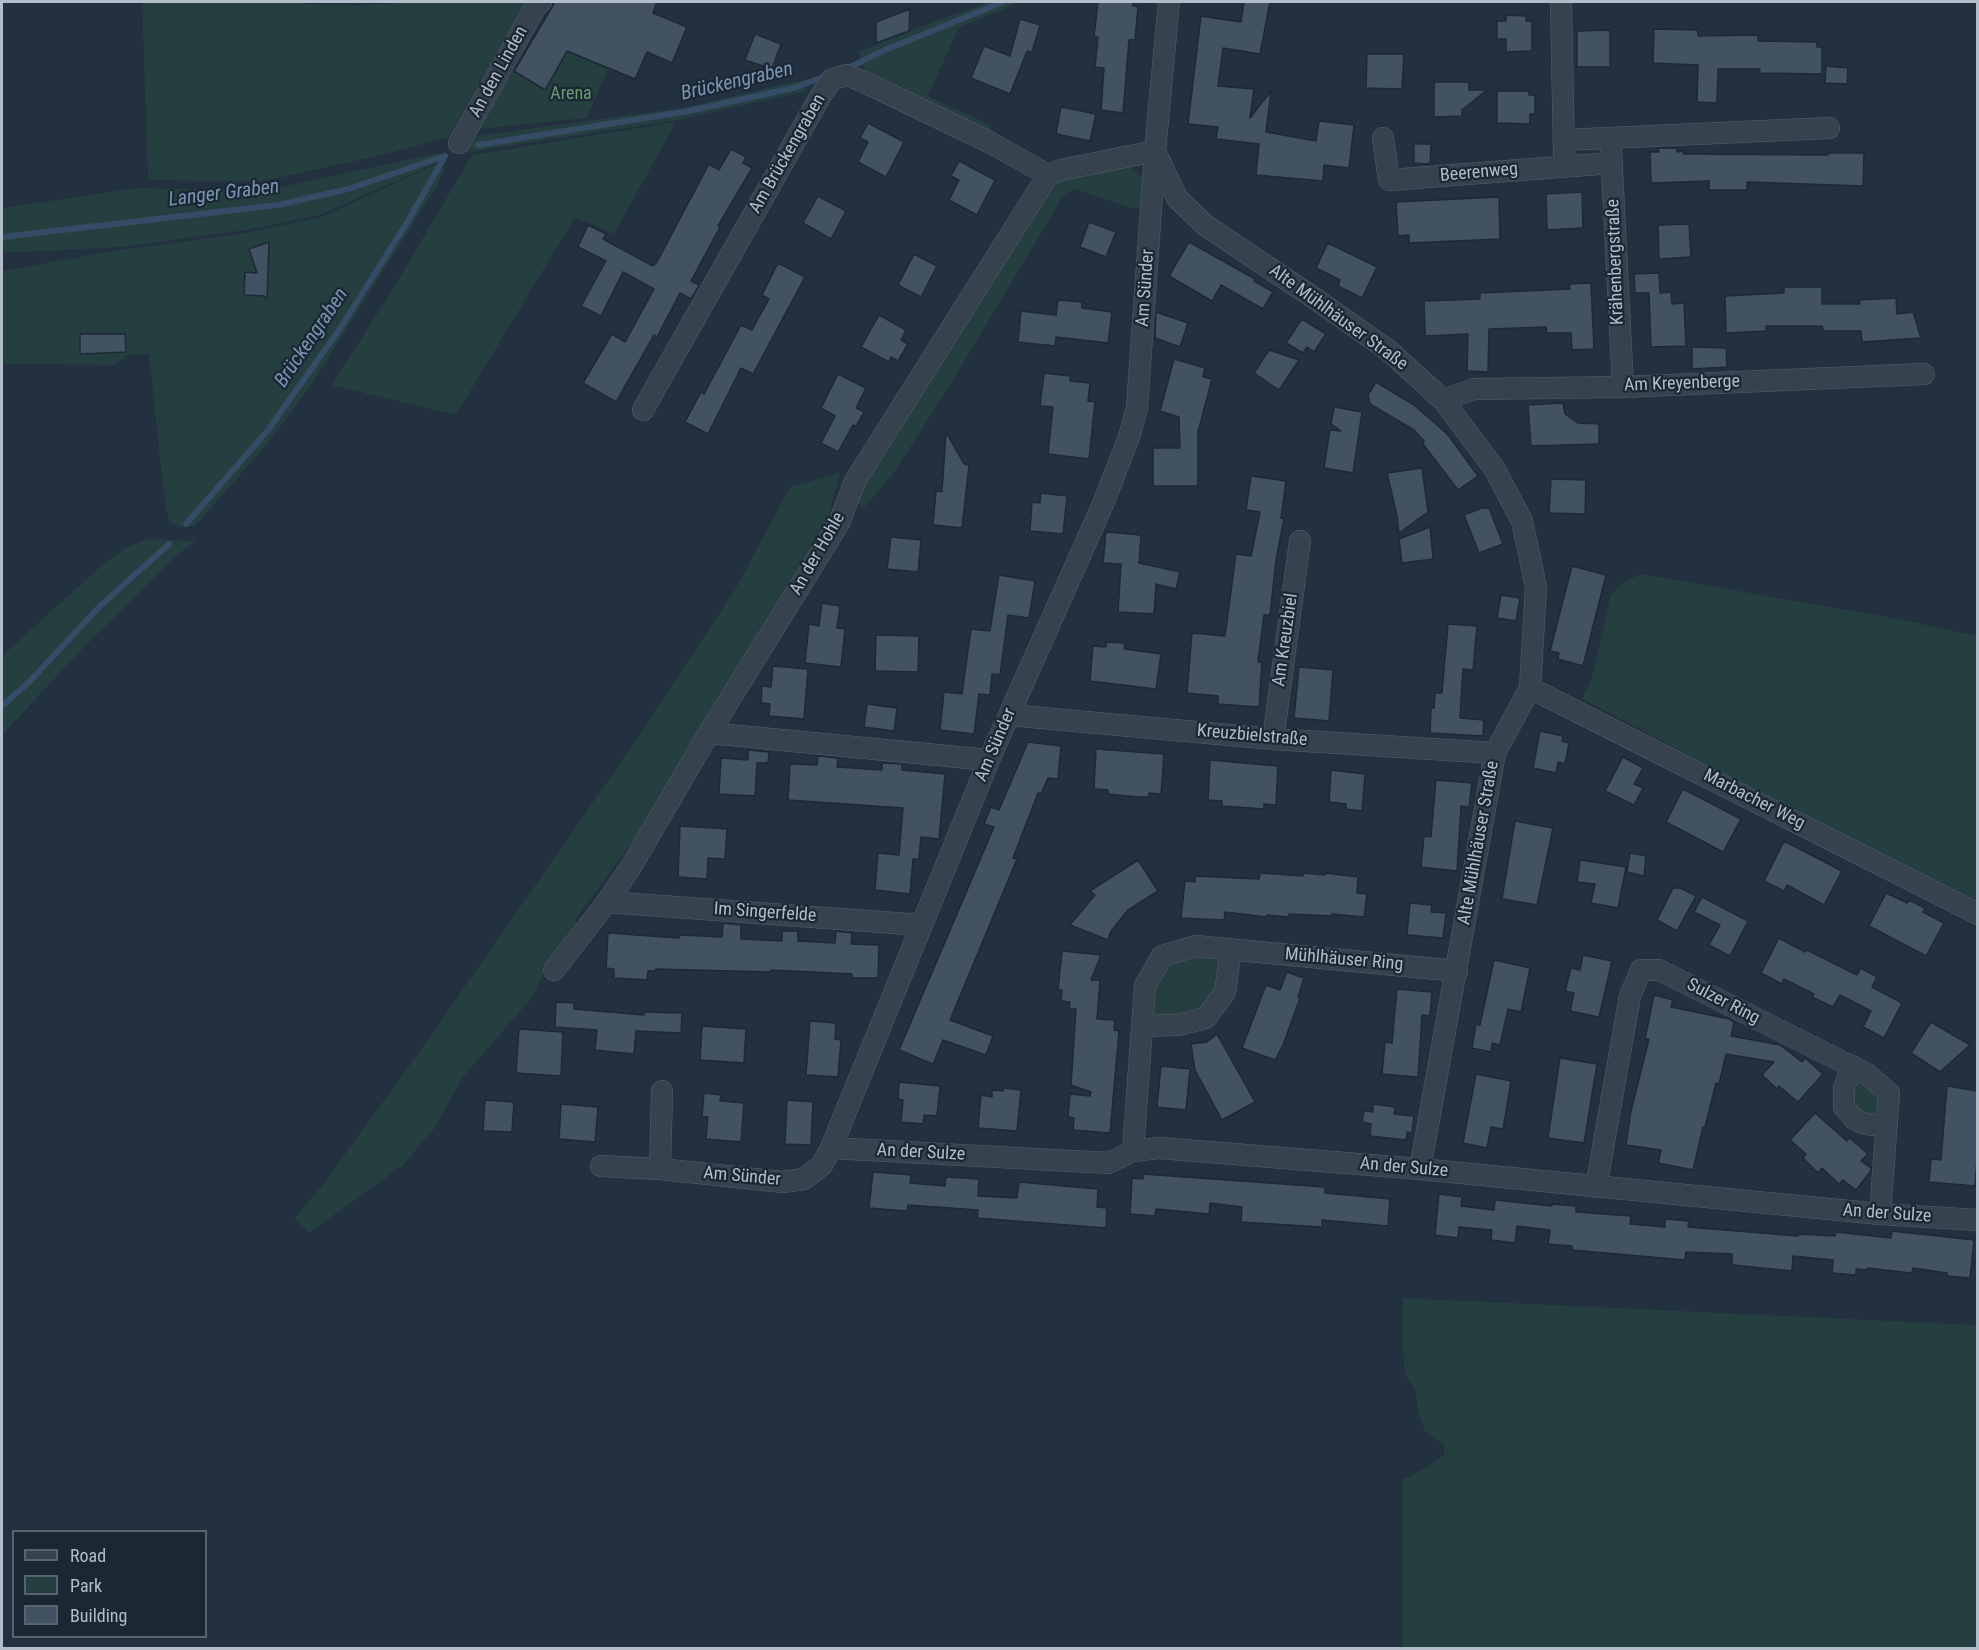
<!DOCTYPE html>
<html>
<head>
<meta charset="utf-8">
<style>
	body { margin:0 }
	#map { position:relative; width:1979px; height:1650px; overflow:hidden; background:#23303f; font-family:"Roboto Condensed",sans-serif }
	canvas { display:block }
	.frame { position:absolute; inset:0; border:3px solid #b3bdca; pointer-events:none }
	.legend { position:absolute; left:12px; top:1530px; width:195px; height:108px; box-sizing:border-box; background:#1c2734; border:2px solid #586370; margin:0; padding:8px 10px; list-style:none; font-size:18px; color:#b3bdca }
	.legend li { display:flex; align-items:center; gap:12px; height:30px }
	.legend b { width:30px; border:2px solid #586370 }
</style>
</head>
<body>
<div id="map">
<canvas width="1979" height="1650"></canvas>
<div class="frame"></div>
<ul class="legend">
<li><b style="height:8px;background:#37424f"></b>Road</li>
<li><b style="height:16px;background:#253e40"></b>Park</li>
<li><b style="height:16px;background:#435263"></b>Building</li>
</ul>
</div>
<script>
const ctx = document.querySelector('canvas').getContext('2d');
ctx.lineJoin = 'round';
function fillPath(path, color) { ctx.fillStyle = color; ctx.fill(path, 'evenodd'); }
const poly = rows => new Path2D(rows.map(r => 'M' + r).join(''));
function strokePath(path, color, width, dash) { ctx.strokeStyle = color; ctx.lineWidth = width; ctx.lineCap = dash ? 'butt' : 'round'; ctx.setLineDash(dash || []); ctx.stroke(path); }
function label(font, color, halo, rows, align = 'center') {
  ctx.font = font + ' "Roboto Condensed",sans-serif'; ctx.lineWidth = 4.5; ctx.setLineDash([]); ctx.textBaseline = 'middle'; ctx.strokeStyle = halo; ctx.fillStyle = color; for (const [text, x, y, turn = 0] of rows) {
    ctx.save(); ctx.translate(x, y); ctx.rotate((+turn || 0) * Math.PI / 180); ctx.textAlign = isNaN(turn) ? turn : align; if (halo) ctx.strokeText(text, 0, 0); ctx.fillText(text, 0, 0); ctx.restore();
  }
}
const green = poly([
	[142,2,299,2,309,4,355,5,419,2,526,2,448,137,386,154,260,182,148,180],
	[989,2,1017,2,1009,7,959,27,928,96,992,126,987,136,868,79,858,52,933,22],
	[570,45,593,62,608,69,587,118,478,129,513,70,545,90,562,63],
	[807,79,807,91,677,120,463,153,476,136,682,108],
	[676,122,614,234,575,217,456,415,331,385,388,297,472,155],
	[439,153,443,160,320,215,247,230,122,247,2,253,2,208,137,188,262,191],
	[442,161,440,165,444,170,435,189,313,382,268,443,195,526,179,527,170,522,165,505,149,354,130,354,113,365,2,364,2,271,119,250,240,234,322,217],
	[1124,163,1133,168,1148,186,1141,207,1131,208,1074,189,1062,198,952,382,895,471,862,510,857,496,1051,179],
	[840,473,828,518,690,744,646,823,575,920,577,925,547,968,530,1000,463,1077,434,1129,402,1166,309,1233,294,1219,321,1187,422,1048,632,746,736,588,790,487],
	[147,539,196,541,181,552,87,644,2,735,2,656,101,566,127,547],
	[1641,574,1899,619,1977,636,1977,905,1582,699,1592,677,1611,595,1625,581],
	[1186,955,1220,960,1215,999,1194,1015,1151,1017,1158,978,1165,965],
	[1852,1066,1889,1093,1887,1126,1865,1124,1844,1088],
	[1403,1298,1977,1325,1977,1648,1403,1648,1402,1480,1431,1465,1444,1454,1444,1445,1425,1432,1419,1415,1415,1390,1405,1375,1402,1335]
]);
const stream = poly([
	[848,68,885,50,1003,2],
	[478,145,689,111,793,88,824,77],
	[2,237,278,205,348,189,445,156],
	[186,524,268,430,339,330,408,221,445,156],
	[2,706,31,680,100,606,169,544]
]);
const building = poly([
	[555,2,657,2,653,13,687,27,672,63,647,52,635,79,567,51,545,90,514,71,555,2],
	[1098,2,1133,2,1133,6,1138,6,1135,40,1129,40,1123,113,1101,110,1104,68,1095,67,1098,37,1094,36,1098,2],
	[1244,2,1270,2,1260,54,1223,48,1218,86,1254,89,1250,118,1271,91,1266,132,1316,141,1319,121,1354,125,1349,168,1324,165,1323,181,1256,175,1259,144,1216,139,1218,127,1188,124,1201,16,1241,22,1244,2],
	[910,9,909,31,876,43,876,22,910,9],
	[1506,15,1526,16,1526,21,1532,21,1532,51,1506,52,1506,39,1497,39,1497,21,1506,21,1506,15],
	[1020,19,1040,25,1032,52,1027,51,1010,94,971,78,984,46,1010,56,1020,19],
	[1654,29,1698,30,1698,36,1758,35,1758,41,1817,42,1817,47,1822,47,1822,74,1759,73,1760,69,1718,69,1717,103,1697,102,1698,65,1653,63,1654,29],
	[1610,30,1610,67,1577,67,1577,31,1610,30],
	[755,34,781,44,772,69,745,60,755,34],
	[1367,54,1404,54,1402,89,1366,88,1367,54],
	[1826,66,1848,68,1847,84,1825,83,1826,66],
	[1434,82,1469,82,1469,90,1487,90,1462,110,1462,116,1434,117,1434,82],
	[1497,91,1529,91,1529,95,1535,95,1535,114,1530,114,1530,124,1497,123,1497,91],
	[1061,107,1096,114,1090,141,1056,134,1061,107],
	[868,123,904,142,886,177,858,162,868,142,860,138,868,123],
	[1414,144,1431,144,1430,164,1414,163,1414,144],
	[1658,148,1677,148,1677,152,1683,151,1683,154,1828,155,1828,153,1864,153,1863,186,1747,182,1747,190,1709,190,1709,181,1651,183,1650,152,1659,152,1658,148],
	[731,149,746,157,743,163,752,168,718,226,720,227,691,281,699,285,691,299,680,293,657,337,654,335,616,402,583,383,612,334,625,342,654,289,623,272,601,316,581,306,606,261,578,247,588,225,606,234,603,239,653,266,657,262,709,164,719,170,731,149],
	[959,161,995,180,977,215,949,200,959,180,951,176,959,161],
	[1582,192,1583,228,1547,230,1546,194,1582,192],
	[818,196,846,211,831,239,803,223,818,196],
	[1499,197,1500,239,1409,243,1409,235,1398,236,1396,202,1499,197],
	[1089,222,1116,232,1106,257,1080,247,1089,222],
	[1689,224,1691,257,1659,259,1658,225,1689,224],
	[269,242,267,299,264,296,244,295,245,272,257,273,249,249,269,242],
	[1189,242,1255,279,1254,281,1273,292,1263,309,1221,285,1212,301,1169,276,1189,242],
	[1328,243,1377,267,1362,298,1338,286,1340,280,1316,268,1328,243],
	[914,254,937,266,921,297,898,285,914,254],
	[778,263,805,277,753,374,741,368,708,434,685,422,701,392,704,394,741,325,752,330,769,299,762,295,778,263],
	[1659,273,1660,293,1671,292,1672,304,1684,303,1686,346,1651,347,1649,293,1635,293,1634,274,1659,273],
	[1591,283,1594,349,1572,350,1571,333,1547,333,1546,327,1489,329,1488,372,1467,371,1468,334,1425,336,1424,301,1480,299,1480,293,1570,289,1569,284,1591,283],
	[1784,287,1822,287,1822,304,1860,304,1859,300,1896,298,1897,314,1913,312,1921,338,1862,342,1861,331,1823,331,1822,326,1766,326,1766,331,1726,333,1725,296,1784,293,1784,287],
	[1058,300,1082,302,1082,308,1112,312,1108,343,1056,337,1055,346,1018,342,1021,311,1056,315,1058,300],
	[1156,312,1188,323,1180,347,1155,338,1156,312],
	[879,315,906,330,901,340,908,344,898,361,891,357,889,362,861,347,879,315],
	[1302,319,1326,334,1314,352,1307,347,1303,353,1286,343,1302,319],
	[80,334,125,334,126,352,80,354,80,334],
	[1692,347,1726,348,1727,367,1692,369,1692,347],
	[1269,350,1299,360,1279,390,1254,373,1269,350],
	[1174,359,1205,368,1203,377,1212,379,1198,432,1198,486,1153,486,1153,448,1180,448,1179,417,1160,411,1174,359],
	[1044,373,1070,376,1070,381,1090,383,1088,401,1095,402,1089,459,1048,454,1053,407,1040,406,1044,373],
	[838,374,866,388,856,408,864,412,856,426,853,425,838,452,821,443,835,416,821,408,838,374],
	[1376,382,1414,405,1436,424,1448,435,1478,476,1458,490,1423,444,1424,441,1414,430,1370,404,1368,395,1376,382],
	[1563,403,1565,414,1578,423,1599,424,1599,444,1531,446,1528,405,1563,403],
	[1334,407,1362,412,1353,473,1324,468,1330,430,1341,431,1331,424,1334,407],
	[946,432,964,464,969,465,962,528,933,525,936,491,942,492,946,432],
	[1422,468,1428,512,1399,533,1397,516,1387,473,1422,468],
	[1251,476,1286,481,1281,518,1284,519,1276,560,1270,615,1264,615,1258,662,1262,662,1259,707,1218,704,1218,696,1187,693,1192,633,1225,636,1236,554,1251,556,1260,512,1246,510,1251,476],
	[1551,479,1586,480,1585,514,1549,513,1551,479],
	[1041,493,1067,496,1063,534,1030,531,1032,502,1040,503,1041,493],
	[1482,508,1489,508,1503,544,1479,553,1464,515,1482,508],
	[1430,527,1433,559,1402,563,1399,539,1430,527],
	[1106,532,1141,535,1139,563,1180,572,1176,589,1156,584,1154,614,1118,612,1121,564,1103,563,1106,532],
	[891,537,921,540,918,572,887,569,891,537],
	[1572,566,1606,575,1583,666,1558,659,1559,653,1550,651,1572,566],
	[999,575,1035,581,1029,618,1008,615,1000,675,992,674,990,695,979,694,974,734,940,730,944,692,962,694,971,629,990,631,999,575],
	[1501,595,1520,598,1516,621,1497,618,1501,595],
	[822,603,840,606,837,628,845,629,841,667,805,663,809,624,819,626,822,603],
	[1448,624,1477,626,1473,670,1463,669,1460,718,1484,720,1483,736,1430,733,1431,708,1434,708,1435,693,1442,693,1448,624],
	[876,635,919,636,918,672,875,671,876,635],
	[1106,642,1125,643,1124,649,1161,654,1156,689,1090,681,1093,646,1106,647,1106,642],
	[773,666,808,669,804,719,769,716,770,704,761,703,762,686,771,687,773,666],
	[1299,667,1333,670,1329,721,1294,718,1299,667],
	[867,704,897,708,894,731,864,727,867,704],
	[1540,731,1563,736,1562,741,1569,743,1565,764,1558,762,1556,773,1533,768,1540,731],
	[1028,742,1061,746,1058,779,1048,778,1041,794,1038,793,1013,858,1017,859,950,1020,993,1036,986,1055,943,1040,933,1064,899,1050,994,827,984,824,991,807,999,810,1028,742],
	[1096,749,1164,754,1161,794,1149,793,1149,797,1137,797,1108,794,1108,790,1094,789,1096,749],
	[748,750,769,752,768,763,757,763,755,796,719,794,721,758,748,760,748,750],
	[818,756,838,758,837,767,882,770,882,763,902,764,902,770,945,774,939,839,921,837,919,859,913,859,910,894,875,890,878,853,899,855,903,808,788,800,790,764,817,765,818,756],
	[1623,757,1643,768,1634,784,1643,788,1634,805,1605,791,1623,757],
	[1210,760,1278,766,1276,805,1264,804,1264,809,1222,806,1222,801,1208,800,1210,760],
	[1331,770,1365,774,1362,811,1346,809,1346,804,1329,802,1331,770],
	[1436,780,1472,783,1469,807,1461,806,1457,871,1421,867,1424,836,1431,837,1436,780],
	[1683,789,1741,819,1723,852,1666,822,1683,789],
	[1515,821,1553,828,1537,905,1502,899,1515,821],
	[680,826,727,829,725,859,708,858,707,879,678,877,680,826],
	[1784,841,1842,871,1824,905,1787,885,1784,891,1764,881,1784,841],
	[1630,853,1646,856,1644,876,1627,872,1630,853],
	[1138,860,1158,891,1128,910,1111,931,1108,940,1070,925,1095,895,1090,891,1138,860],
	[1580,860,1626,867,1618,908,1591,903,1595,884,1577,882,1580,860],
	[1260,873,1303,876,1303,873,1325,875,1325,873,1358,877,1357,893,1367,894,1364,917,1332,914,1332,916,1289,914,1289,917,1267,915,1267,917,1225,912,1224,920,1181,918,1185,881,1195,882,1195,876,1259,879,1260,873],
	[1673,888,1680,888,1696,896,1677,931,1657,920,1673,888],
	[1886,893,1907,903,1909,900,1925,908,1923,912,1944,923,1926,956,1869,926,1886,893],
	[1702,897,1748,921,1730,956,1709,945,1720,925,1694,912,1702,897],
	[1410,903,1432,905,1431,912,1446,913,1443,938,1407,935,1410,903],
	[723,923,741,925,741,939,782,941,782,931,798,931,798,941,835,943,836,931,852,933,851,944,879,945,878,978,852,978,852,974,771,970,771,972,656,969,655,971,648,971,647,980,614,978,614,969,606,968,608,933,679,938,679,935,722,937,723,923],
	[1779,938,1805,952,1807,950,1857,975,1861,968,1877,977,1872,987,1902,1003,1884,1038,1863,1027,1871,1011,1840,995,1833,1007,1812,997,1814,994,1784,979,1782,984,1761,973,1779,938],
	[1062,951,1101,955,1091,980,1100,980,1097,1019,1115,1020,1114,1030,1119,1031,1110,1133,1073,1130,1074,1118,1068,1117,1070,1094,1090,1096,1091,1092,1071,1085,1076,1009,1069,1009,1070,1002,1061,1001,1062,990,1058,990,1062,951],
	[1583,955,1612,961,1599,1017,1570,1011,1574,993,1565,991,1571,968,1580,970,1583,955],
	[1494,960,1530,968,1521,1012,1508,1009,1500,1045,1492,1043,1491,1052,1472,1048,1476,1024,1480,1025,1494,960],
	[1287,972,1304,978,1298,997,1300,998,1283,1045,1275,1060,1242,1048,1266,985,1280,990,1287,972],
	[1397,989,1432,992,1430,1016,1422,1015,1418,1077,1382,1074,1385,1042,1392,1043,1397,989],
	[1654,995,1673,1000,1671,1007,1729,1019,1734,1022,1731,1036,1780,1045,1802,1062,1805,1058,1823,1074,1798,1102,1779,1086,1777,1089,1762,1075,1774,1062,1726,1054,1719,1084,1716,1083,1705,1127,1703,1127,1693,1170,1658,1163,1661,1150,1626,1145,1631,1111,1649,1039,1645,1039,1654,995],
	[556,1002,574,1003,574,1009,644,1015,644,1012,682,1013,681,1033,636,1031,634,1054,595,1050,597,1030,555,1027,556,1002],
	[810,1021,836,1023,835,1039,841,1040,838,1077,806,1075,810,1021],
	[1931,1022,1970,1045,1940,1072,1911,1053,1931,1022],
	[702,1026,746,1029,744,1063,700,1060,702,1026],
	[519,1029,563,1032,561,1076,516,1073,519,1029],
	[1217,1034,1255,1102,1222,1120,1195,1070,1191,1044,1207,1042,1217,1034],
	[1560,1058,1597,1064,1584,1143,1548,1138,1560,1058],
	[1161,1066,1190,1069,1186,1110,1157,1107,1161,1066],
	[1476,1074,1511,1081,1503,1129,1491,1127,1487,1148,1463,1143,1476,1074],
	[899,1082,940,1086,937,1116,924,1115,923,1124,901,1122,903,1100,898,1099,899,1082],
	[1947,1086,1977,1091,1977,1158,1975,1186,1929,1182,1931,1159,1941,1160,1947,1086],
	[1004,1088,1021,1090,1017,1131,978,1128,981,1095,992,1097,992,1090,1003,1091,1004,1088],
	[704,1093,721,1095,720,1101,744,1103,741,1142,706,1139,708,1117,702,1117,704,1093],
	[485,1100,514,1102,512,1132,483,1131,485,1100],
	[787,1100,813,1102,811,1145,785,1144,787,1100],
	[561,1104,598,1107,595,1142,559,1139,561,1104],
	[1373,1104,1395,1107,1394,1114,1414,1116,1412,1133,1407,1132,1406,1140,1370,1136,1371,1124,1362,1122,1364,1111,1373,1112,1373,1104],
	[1815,1113,1847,1141,1850,1138,1868,1154,1861,1161,1871,1168,1870,1172,1856,1190,1843,1180,1839,1184,1822,1168,1818,1173,1803,1158,1806,1154,1790,1140,1815,1113],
	[873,1172,911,1175,910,1183,945,1186,946,1177,979,1179,978,1196,1017,1198,1019,1182,1098,1189,1097,1207,1107,1208,1106,1228,977,1218,978,1210,908,1205,907,1211,869,1208,873,1172],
	[1143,1174,1325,1187,1325,1193,1390,1199,1388,1226,1322,1220,1322,1227,1241,1222,1242,1207,1210,1203,1209,1214,1156,1209,1155,1216,1130,1214,1132,1178,1143,1179,1143,1174],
	[1439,1194,1462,1197,1461,1206,1494,1210,1495,1200,1552,1206,1552,1204,1576,1206,1576,1212,1631,1216,1630,1224,1665,1227,1665,1219,1689,1221,1688,1227,1798,1236,1799,1234,1835,1236,1836,1232,1891,1238,1892,1231,1974,1240,1970,1278,1947,1276,1947,1273,1913,1268,1912,1273,1867,1268,1867,1270,1856,1269,1856,1275,1832,1273,1833,1260,1793,1256,1792,1271,1732,1265,1732,1254,1686,1252,1685,1260,1572,1250,1572,1246,1548,1244,1550,1230,1517,1226,1515,1243,1491,1240,1492,1230,1459,1227,1458,1238,1435,1235,1439,1194]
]);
const street = poly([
	[1169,2,1155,151,1177,198,1205,225,1314,298,1388,350,1443,400,1494,468,1522,521,1536,587,1530,688,1495,753,1420,1169],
	[1561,2,1564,154],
	[1383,138,1389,180,1612,163],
	[1564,140,1829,128],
	[459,143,536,6,541,2],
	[1611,150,1623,387],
	[1443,400,1474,389,1623,387,1924,374],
	[1530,688,1978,914],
	[1009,715,1273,739,1495,753],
	[709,733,989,760],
	[1273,739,1300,541],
	[607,902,922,925],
	[554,970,607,902,632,865,709,733,839,523,855,481,1048,175],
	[1142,1026,1178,1025,1206,1018,1225,992,1231,950],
	[1852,1066,1844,1088,1844,1107,1854,1119,1865,1124,1887,1126],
	[831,1148,1109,1163,1133,1151,1159,1148,1420,1169,1880,1214,1978,1220],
	[1133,1151,1145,986,1162,956,1196,946,1457,971],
	[601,1166,660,1169,783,1182,804,1179,822,1165,831,1148,989,760,1103,504,1129,437,1137,408,1155,151,1061,170,1048,175,991,143,862,81,846,75,831,80,820,97,643,410],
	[660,1169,662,1091],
	[1596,1187,1630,996,1641,970,1659,970,1867,1074,1889,1093,1880,1214]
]);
const streetNames = [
	["An den Linden",499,72,-61],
	["Am Brückengraben",788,154,-60],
	["Beerenweg",1479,173,-5],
	["Krähenbergstraße",1616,262,-92],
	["Am Sünder",1146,288,-86],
	["Alte Mühlhäuser Straße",1338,318,36],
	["Am Kreyenberge",1682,384,-2],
	["An der Hohle",818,554,-60],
	["Am Kreuzbiel",1286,640,-82],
	["Kreuzbielstraße",1252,736,5],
	["Am Sünder",996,745,-67],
	["Marbacher Weg",1754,800,27],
	["Alte Mühlhäuser Straße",1479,843,-80],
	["Im Singerfelde",765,913,4],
	["Mühlhäuser Ring",1344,960,5],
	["Sulzer Ring",1723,1002,27],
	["An der Sulze",921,1153,3],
	["An der Sulze",1404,1168,5],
	["Am Sünder",742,1177,5],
	["An der Sulze",1887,1214,4]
];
const parkNames = [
	["Arena",571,94]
];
const waterNames = [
	["Brückengraben",737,82,-13],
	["Langer Graben",224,194,-7],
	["Brückengraben",312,338,-56]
];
fillPath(green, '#253e40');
strokePath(stream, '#354c67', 6);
fillPath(building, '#435263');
strokePath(building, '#1e2936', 1.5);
strokePath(street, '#55606d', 22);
strokePath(street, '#37424f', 21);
label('18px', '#b3bdca', '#1c2734', streetNames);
label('18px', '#689c72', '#1c2734', parkNames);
label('italic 20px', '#7995b3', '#1c2734', waterNames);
</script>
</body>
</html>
